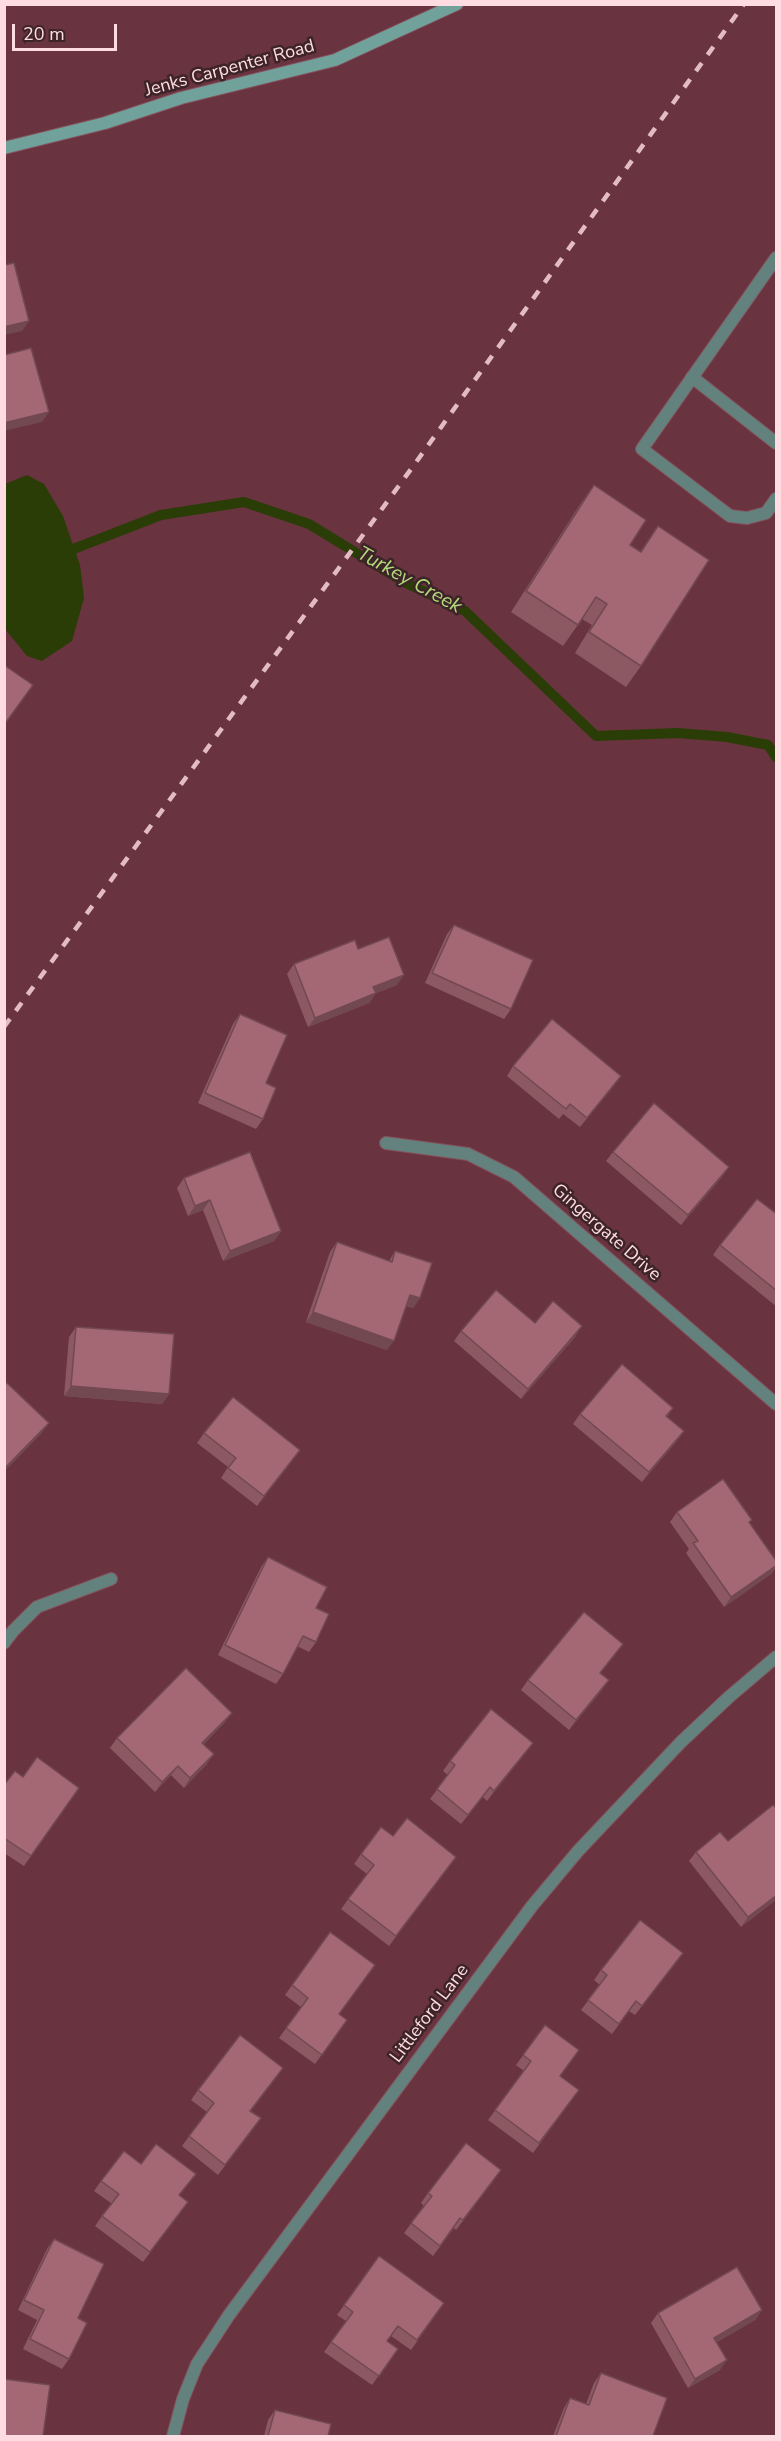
<!DOCTYPE html>
<html>
<head>
<meta charset="utf-8">
<style>
	body { margin:0 }
	#map { position:relative; width:781px; height:2441px; overflow:hidden; background:#69333f; font-family:"Nunito Sans",sans-serif }
	canvas { display:block }
	.frame { position:absolute; inset:0; border:6px solid #ffdce2; pointer-events:none }
	.scale { position:absolute; left:12px; top:24px; width:105px; height:27px; box-sizing:border-box; border:3px solid #ffdce2; border-top:0; padding-left:8px; font-size:18px; line-height:21px; white-space:nowrap; color:#ffdce2; -webkit-text-stroke:4px #3d2429; paint-order:stroke }
</style>
</head>
<body>
<div id="map">
<canvas width="781" height="2441"></canvas>
<div class="frame"></div>
<div class="scale">20 m</div>
</div>
<script>
const ctx = document.querySelector('canvas').getContext('2d');
ctx.lineJoin = 'round';
function fillPath(path, color) { ctx.fillStyle = color; ctx.fill(path, 'evenodd'); }
const poly = rows => new Path2D(rows.map(r => 'M' + r).join(''));
function strokePath(path, color, width, dash) { ctx.strokeStyle = color; ctx.lineWidth = width; ctx.lineCap = dash ? 'butt' : 'round'; ctx.setLineDash(dash || []); ctx.stroke(path); }
function label(font, color, halo, rows, align = 'center') {
  ctx.font = font + ' "Nunito Sans",sans-serif'; ctx.lineWidth = 5; ctx.setLineDash([]); ctx.textBaseline = 'middle'; ctx.strokeStyle = halo; ctx.fillStyle = color; for (const [text, x, y, turn = 0] of rows) {
    ctx.save(); ctx.translate(x, y); ctx.rotate((+turn || 0) * Math.PI / 180); ctx.textAlign = isNaN(turn) ? turn : align; if (halo) ctx.strokeText(text, 0, 0); ctx.fillText(text, 0, 0); ctx.restore();
  }
}
const water = poly([
	[27,475,44,484,63,516,80,565,84,598,72,641,42,661,27,656,5,629,5,484]
]);
const stream = poly([
	[63,553,161,515,244,502,309,524,404,582,465,611,596,736,678,733,727,737,768,745,776,757]
]);
const street = poly([
	[776,258,642,449,730,516,747,518,766,513,776,499],
	[692,377,776,443],
	[386,1143,468,1154,514,1177,776,1404],
	[4,1643,13,1631,37,1607,111,1579],
	[173,2436,183,2399,197,2364,229,2315,532,1906,578,1851,681,1742,729,1697,776,1657]
]);
const secondary = poly([
	[4,148,105,123,181,98,335,60,457,4]
]);
const rail = poly([
	[4,1027,414,465,744,4]
]);
const wall = poly([
	[594,485,630,545,640,552,658,526,641,666,626,687,575,653,592,625,582,619,563,646,511,612,579,506],
	[454,925,511,1009,504,1019,425,983,447,934],
	[358,949,397,985,376,993,369,1003,308,1027,287,974,294,964],
	[240,1014,266,1083,263,1119,256,1129,198,1103,233,1024],
	[513,1066,614,1086,580,1127,563,1114,559,1119,507,1076],
	[613,1152,729,1167,722,1177,681,1225,606,1161],
	[184,1178,281,1231,274,1241,223,1261,203,1210,188,1216,177,1188],
	[777,1214,777,1307,713,1255,720,1245],
	[337,1242,389,1261,395,1251,420,1298,413,1308,406,1306,387,1350,306,1322,330,1252],
	[535,1323,576,1336,521,1399,454,1341,461,1331],
	[76,1327,169,1394,162,1404,64,1396,69,1337],
	[673,1408,667,1417,684,1431,677,1441,642,1482,573,1424,580,1414],
	[204,1433,293,1460,257,1506,221,1478,228,1467,197,1443],
	[677,1512,749,1523,777,1562,777,1566,771,1574,724,1607,686,1553,689,1549,670,1522],
	[268,1557,316,1608,316,1642,309,1652,297,1646,283,1674,276,1684,218,1655,261,1567],
	[623,1644,600,1673,602,1690,569,1730,521,1690,528,1680],
	[232,1713,225,1722,204,1744,207,1764,184,1788,171,1775,155,1792,110,1748,117,1738],
	[533,1743,487,1801,483,1797,461,1824,430,1799,448,1775,443,1771,450,1761],
	[23,1777,79,1788,24,1866,4,1853,4,1785],
	[777,1809,777,1899,741,1927,689,1861,696,1852,728,1841],
	[393,1836,456,1857,389,1946,341,1909,367,1874,354,1864,361,1854],
	[330,1932,339,2014,347,2020,315,2064,279,2038,301,2007,285,1995],
	[683,1953,635,2015,629,2011,612,2034,581,2010,600,1985,594,1980,601,1970],
	[545,2025,560,2077,579,2090,533,2153,488,2120,524,2071,516,2065],
	[283,2068,251,2111,254,2128,218,2175,182,2146,207,2112,191,2100,198,2090],
	[494,2180,456,2230,454,2228,433,2256,404,2233,424,2206,421,2203,428,2193],
	[101,2181,179,2195,181,2212,143,2262,95,2226,111,2203,94,2191],
	[54,2239,78,2318,69,2359,62,2369,23,2349,37,2320,18,2310,47,2249],
	[379,2256,444,2303,411,2350,391,2336,387,2341,398,2349,372,2385,324,2352,346,2321,337,2315],
	[762,2310,755,2320,717,2342,720,2370,688,2388,651,2323,658,2313],
	[601,2373,653,2436,553,2436,564,2408,570,2398,586,2404,594,2383],
	[275,2410,328,2436,264,2436,268,2420]
]);
const shadedWall = poly([
	[29,321,22,331,4,335,4,327],
	[49,412,42,422,4,431,4,423],
	[404,975,397,985,366,997,373,987],
	[376,993,369,1003,308,1027,315,1018],
	[621,1076,614,1086,580,1127,587,1118],
	[729,1167,722,1177,681,1225,688,1215],
	[210,1200,203,1210,188,1216,195,1206],
	[281,1231,274,1241,223,1261,230,1251],
	[410,1295,420,1298,413,1308,403,1305],
	[313,1312,394,1341,387,1350,306,1322],
	[582,1326,576,1336,521,1399,528,1389],
	[71,1386,169,1394,162,1404,64,1396],
	[49,1423,42,1433,4,1472,4,1469],
	[684,1431,677,1441,642,1482,649,1472],
	[300,1450,293,1460,257,1506,264,1496],
	[777,1565,771,1574,724,1607,731,1597],
	[609,1680,602,1690,569,1730,576,1720],
	[232,1713,225,1722,195,1753,202,1743],
	[533,1743,526,1753,487,1801,494,1791],
	[214,1754,207,1764,184,1788,190,1778],
	[178,1766,171,1775,155,1792,162,1782],
	[777,1895,777,1899,741,1927,748,1917],
	[762,2310,755,2320,707,2348,714,2338],
	[727,2360,720,2370,688,2388,695,2379]
]);
const building = poly([
	[14,263,29,321,4,327,4,265,14,263],
	[31,348,49,412,4,423,4,355,31,348],
	[594,485,646,520,630,545,641,552,658,526,709,560,641,666,589,632,607,604,596,597,578,625,526,591,594,485],
	[4,665,33,685,4,725,4,665],
	[454,925,533,960,511,1009,432,973,454,925],
	[389,937,404,975,373,987,376,993,315,1018,294,964,355,940,358,949,389,937],
	[240,1014,287,1035,266,1083,276,1088,263,1119,205,1093,240,1014],
	[552,1019,621,1076,587,1118,570,1104,566,1109,513,1066,552,1019],
	[654,1103,729,1167,688,1215,613,1152,654,1103],
	[250,1152,281,1231,230,1251,210,1200,195,1206,184,1178,250,1152],
	[757,1199,777,1214,777,1291,720,1245,757,1199],
	[337,1242,392,1262,395,1251,432,1263,420,1298,410,1295,394,1341,313,1312,337,1242],
	[496,1290,535,1323,553,1301,582,1326,528,1389,461,1331,496,1290],
	[76,1327,174,1334,169,1394,71,1386,76,1327],
	[622,1364,673,1408,666,1416,684,1431,649,1472,580,1414,622,1364],
	[7,1383,49,1423,4,1469,4,1385,7,1383],
	[233,1397,300,1450,264,1496,228,1468,236,1458,204,1433,233,1397],
	[723,1479,752,1520,749,1522,777,1562,777,1565,731,1597,693,1543,698,1541,677,1512,723,1479],
	[268,1557,327,1587,316,1608,329,1614,316,1642,303,1636,283,1674,225,1645,268,1557],
	[584,1612,623,1644,600,1673,609,1680,576,1720,528,1680,584,1612],
	[186,1668,232,1713,202,1743,214,1754,190,1778,178,1766,162,1782,117,1738,186,1668],
	[491,1709,533,1743,494,1791,490,1787,468,1815,437,1789,455,1765,450,1761,491,1709],
	[37,1757,79,1788,31,1856,4,1838,4,1785,15,1771,23,1777,37,1757],
	[773,1805,777,1809,777,1895,748,1917,696,1852,720,1832,728,1841,773,1805],
	[407,1818,456,1857,396,1936,348,1899,374,1865,361,1854,381,1827,393,1836,407,1818],
	[640,1920,683,1953,642,2006,636,2001,619,2024,588,2000,607,1975,601,1970,640,1920],
	[330,1932,375,1965,339,2014,347,2020,322,2055,286,2028,308,1998,292,1985,330,1932],
	[545,2025,579,2050,560,2076,579,2090,539,2143,495,2110,531,2061,523,2055,545,2025],
	[240,2035,283,2068,250,2111,261,2118,225,2165,189,2136,214,2103,198,2090,240,2035],
	[466,2143,501,2170,463,2220,460,2218,440,2246,411,2223,432,2196,428,2193,466,2143],
	[156,2144,196,2174,179,2195,188,2202,150,2252,102,2216,119,2194,101,2181,124,2151,141,2164,156,2144],
	[54,2239,104,2264,78,2318,87,2323,69,2359,30,2339,44,2310,24,2300,54,2239],
	[379,2256,444,2303,417,2340,398,2326,387,2341,398,2349,379,2376,331,2342,353,2312,344,2305,379,2256],
	[737,2267,762,2310,714,2338,727,2360,695,2379,658,2313,737,2267],
	[601,2373,667,2398,653,2436,556,2436,570,2398,589,2405,601,2373],
	[4,2379,50,2385,43,2436,4,2436,4,2379],
	[275,2410,331,2424,328,2436,268,2436,275,2410]
]);
const streetNames = [
	["Jenks Carpenter Road",230,69,-15],
	["Gingergate Drive",606,1233,41],
	["Littleford Lane",430,2014,-53]
];
const waterNames = [
	["Turkey Creek",409,581,29]
];
fillPath(water, '#2a3d06');
strokePath(stream, '#2a3d06', 10);
strokePath(street, '#84515c', 14);
strokePath(secondary, '#84515c', 14);
strokePath(street, '#63817d', 12);
strokePath(secondary, '#70a19b', 12);
strokePath(rail, '#e3bcc3', 4.5, [10, 10]);
fillPath(wall, '#8c5963');
fillPath(shadedWall, '#724950');
fillPath(building, '#a36873');
strokePath(building, '#724950', 1.5);
label('18px', '#ffdce2', '#3d2429', streetNames);
label('italic 20px', '#b2da7a', '#3d2429', waterNames);
</script>
</body>
</html>
